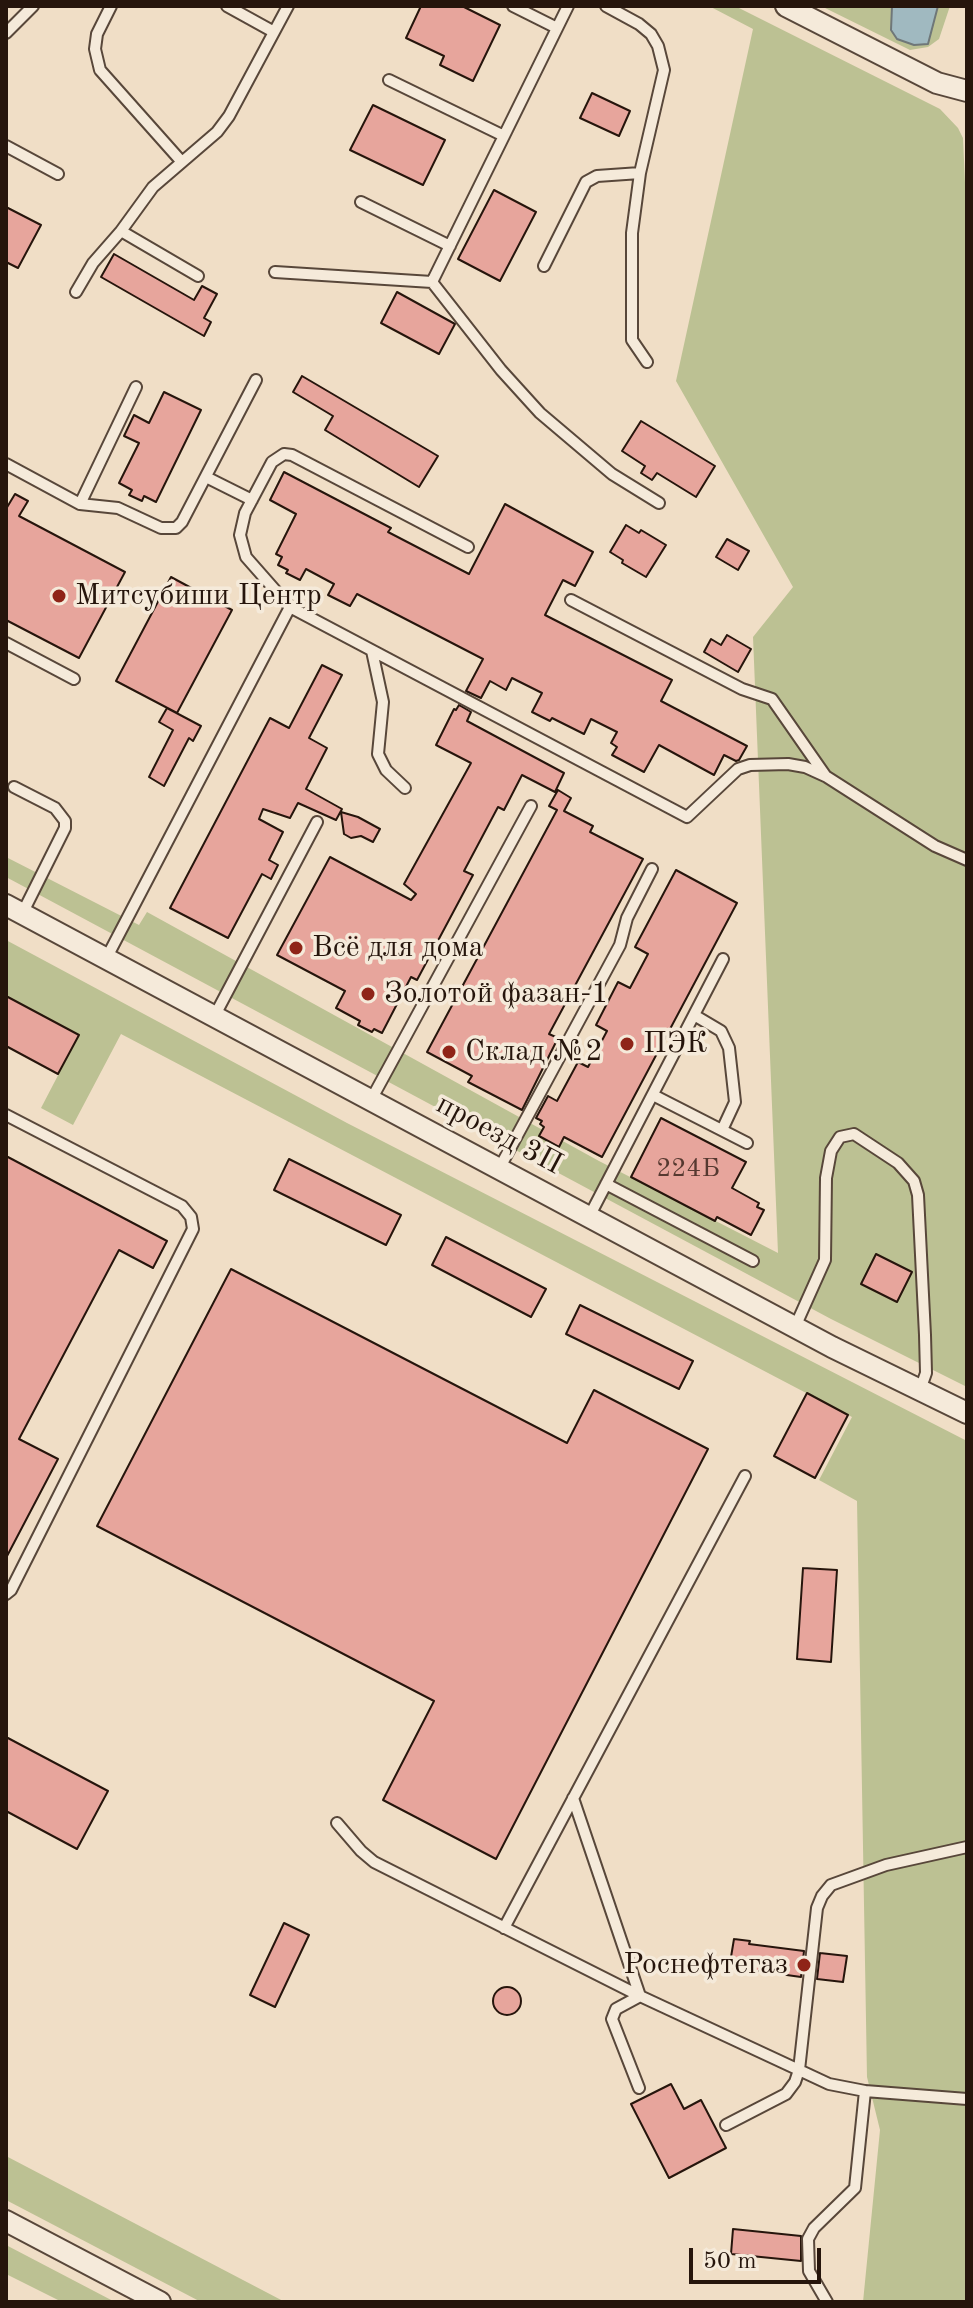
<!DOCTYPE html>
<html>
<head>
<meta charset="utf-8">
<style>
	body { margin:0 }
	#map { position:relative; width:973px; height:2308px; overflow:hidden; background:#f0dec6; font-family:"Old Standard TT",serif }
	canvas { display:block }
	.frame { position:absolute; inset:0; border:8px solid #26150c; pointer-events:none }
	.scale { position:absolute; left:689px; top:2248px; width:132px; height:36px; box-sizing:border-box; border:4px solid #26150c; border-top:0; padding-left:10px; font-size:24px; line-height:28px; white-space:nowrap; color:#26150c; -webkit-text-stroke:6px #f5eada; paint-order:stroke }
</style>
</head>
<body>
<div id="map">
<canvas width="973" height="2308"></canvas>
<div class="frame"></div>
<div class="scale">50 m</div>
</div>
<script>
const ctx = document.querySelector('canvas').getContext('2d');
ctx.lineJoin = 'round';
function fillPath(path, color) { ctx.fillStyle = color; ctx.fill(path, 'evenodd'); }
const poly = rows => new Path2D(rows.map(r => 'M' + r).join(''));
function strokePath(path, color, width, dash) { ctx.strokeStyle = color; ctx.lineWidth = width; ctx.lineCap = dash ? 'butt' : 'round'; ctx.setLineDash(dash || []); ctx.stroke(path); }
function label(font, color, halo, rows, align = 'center') {
  ctx.font = font + ' "Old Standard TT",serif'; ctx.lineWidth = 7; ctx.setLineDash([]); ctx.textBaseline = 'middle'; ctx.strokeStyle = halo; ctx.fillStyle = color; for (const [text, x, y, turn = 0] of rows) {
    ctx.save(); ctx.translate(x, y); ctx.rotate((+turn || 0) * Math.PI / 180); ctx.textAlign = isNaN(turn) ? turn : align; if (halo) ctx.strokeText(text, 0, 0); ctx.fillText(text, 0, 0); ctx.restore();
  }
}
const green = poly([
	[709,6,735,6,940,109,958,128,963,138,967,227,967,1387,831,1319,6,877,6,857,139,925,147,912,599,1161,778,1253,753,637,793,587,676,381,753,29],
	[821,6,892,6,891,30,932,25,938,6,950,6,939,39,928,47,910,50],
	[6,940,347,1123,967,1441,967,2302,863,2302,880,2130,867,2077,857,1501,819,1480,852,1417,121,1034,73,1125,41,1108,79,1035,6,996],
	[6,2156,285,2302,201,2302,6,2200],
	[6,2245,115,2302,62,2302,6,2274]
]);
const water = poly([
	[892,6,938,6,928,44,914,45,897,39,891,30,892,6]
]);
const building = poly([
	[421,6,462,6,500,25,473,81,440,65,444,56,406,38,421,6],
	[592,93,630,111,619,136,580,118,592,93],
	[373,105,445,140,423,185,350,150,373,105],
	[494,190,536,212,500,281,458,259,494,190],
	[6,207,41,225,18,268,6,262,6,207],
	[114,254,194,300,202,286,217,294,204,318,211,322,204,336,101,277,114,254],
	[397,292,455,324,439,354,381,323,397,292],
	[302,376,438,456,419,487,325,430,333,416,293,392,302,376],
	[164,392,201,410,156,502,144,496,142,501,129,495,132,490,119,483,139,443,124,436,134,415,149,423,164,392],
	[641,421,715,466,696,497,657,473,652,480,641,473,645,466,622,451,641,421],
	[284,472,391,528,388,532,469,574,505,504,593,552,575,586,563,580,545,615,672,680,661,701,747,746,739,760,736,761,724,755,714,775,659,745,644,772,612,755,617,747,611,743,617,732,591,719,584,734,552,718,550,721,532,712,542,693,512,678,506,690,490,681,481,698,466,691,483,659,357,594,350,606,328,595,334,584,306,569,300,580,286,573,288,570,278,565,282,557,276,554,296,514,270,500,284,472],
	[15,494,28,501,19,516,125,572,79,658,6,620,6,509,15,494],
	[626,525,639,533,641,530,666,545,646,577,622,563,623,560,610,552,626,525],
	[727,539,749,551,738,570,716,557,727,539],
	[171,577,232,610,177,713,116,681,171,577],
	[727,635,751,649,738,672,704,652,711,639,721,645,727,635],
	[322,665,342,675,309,738,327,748,306,789,342,809,336,820,298,803,290,818,263,809,259,819,283,832,269,860,278,865,271,879,262,874,228,938,170,908,270,718,289,728,322,665],
	[459,705,471,712,467,721,564,773,555,792,522,775,504,810,498,807,464,871,473,875,417,980,411,977,382,1033,374,1029,372,1032,358,1025,360,1021,336,1008,345,991,277,955,330,857,411,900,416,894,404,884,471,763,436,745,454,709,456,710,459,705],
	[167,708,201,726,193,741,189,738,164,786,149,777,173,730,159,722,167,708],
	[558,790,571,798,564,811,593,826,590,832,643,859,549,1034,558,1038,522,1110,468,1082,472,1076,427,1052,557,810,549,806,558,790],
	[341,812,358,817,380,829,373,842,361,836,351,838,344,834,341,812],
	[676,870,737,903,602,1157,564,1137,559,1147,539,1136,544,1127,540,1124,542,1121,536,1118,548,1096,557,1101,578,1062,588,1067,607,1031,596,1025,618,982,630,988,648,954,635,947,676,870],
	[6,996,79,1035,58,1074,6,1046,6,996],
	[661,1118,746,1162,732,1188,759,1203,757,1207,764,1210,751,1235,717,1217,715,1221,631,1177,661,1118],
	[6,1156,167,1241,153,1268,119,1250,19,1439,58,1459,6,1558,6,1156],
	[289,1159,401,1215,386,1245,274,1190,289,1159],
	[446,1237,546,1289,531,1317,432,1265,446,1237],
	[876,1254,912,1272,897,1302,861,1284,876,1254],
	[231,1269,567,1443,594,1390,708,1449,496,1859,383,1800,434,1701,97,1526,231,1269],
	[580,1305,693,1361,679,1389,566,1334,580,1305],
	[807,1393,848,1415,815,1478,774,1456,807,1393],
	[803,1568,837,1570,831,1662,797,1659,803,1568],
	[6,1737,108,1791,77,1849,6,1811,6,1737],
	[284,1923,309,1935,275,2007,250,1995,284,1923],
	[734,1939,750,1941,749,1944,804,1951,801,1977,751,1970,751,1966,730,1963,734,1939],
	[820,1953,847,1956,843,1982,817,1979,820,1953],
	'493 2001a14 14 0 1 1 28 0a14 14 0 1 1-28 0Z',
	[671,2084,684,2109,701,2100,726,2148,669,2178,631,2104,671,2084],
	[733,2229,801,2236,801,2261,731,2254,733,2229]
]);
const lane = poly([
	[111,6,97,34,95,49,100,70,181,161],
	[227,6,274,32],
	[513,6,557,28],
	[568,6,432,282,501,370,540,413,612,474,659,503],
	[606,6,639,24,651,34,658,46,664,70,640,173,632,233,632,340,647,362],
	[6,33,33,6],
	[389,80,504,136],
	[6,146,58,174],
	[361,202,450,246],
	[121,231,198,276],
	[544,266,586,182,597,176,640,173],
	[275,272,432,282],
	[76,292,93,263,121,231,153,187,217,132,229,116,288,6],
	[6,464,80,504,118,508,161,528,176,528,182,522,256,380],
	[206,477,252,500],
	[80,504,136,387],
	[468,547,292,455,284,454,272,462,245,513,240,535,246,557,290,607,687,817,738,769,750,765,788,764,805,767,827,777,935,846,967,860],
	[571,600,742,689,772,699,825,775],
	[6,643,74,679],
	[372,651,383,702,378,754,386,770,405,788],
	[14,787,55,808,65,821,65,828,22,914],
	[106,959,290,607],
	[694,1015,721,1031,729,1048,735,1102,722,1130],
	[214,1017,317,822],
	[653,1095,747,1143],
	[371,1100,531,806],
	[6,1115,182,1206,191,1217,193,1229,11,1590,6,1594],
	[499,1169,620,945,627,918,652,869],
	[606,1184,753,1261],
	[589,1217,723,959],
	[795,1327,825,1260,826,1178,831,1151,840,1137,854,1134,898,1163,914,1181,918,1195,925,1335,926,1373,920,1390],
	[573,1798,640,1996,616,2009,612,2019,639,2088],
	[337,1823,361,1851,374,1862,640,1996,799,2070,829,2084,865,2091],
	[504,1928,745,1476],
	[726,2125,786,2094,795,2082,799,2070,817,1908,822,1896,831,1885,886,1865,967,1847],
	[827,2302,809,2271,808,2239,814,2228,855,2188,865,2091,967,2099]
]);
const street = poly([
	[786,6,937,83,967,91],
	[6,905,832,1347,967,1413],
	[6,2221,160,2302]
]);
const markers = [
	[59,596,8,"#8f2418"],
	[296,948,8,"#8f2418"],
	[368,994,8,"#8f2418"],
	[627,1044,8,"#8f2418"],
	[449,1052,8,"#8f2418"],
	[804,1965,8,"#8f2418"]
];
const numberNames = [
	["224Б",688,1169]
];
const poiNames = [
	["Митсубиши Центр",75,596],
	["Всё для дома",312,948],
	["Золотой фазан-1",384,994],
	["ПЭК",643,1044],
	["Склад №2",465,1052],
	["Роснефтегаз",788,1965,"right"]
];
const streetNames = [
	["проезд 3П",499,1135,28]
];
fillPath(green, '#bcc193');
fillPath(water, '#a0b9c0');
strokePath(water, '#6f7778', 2);
fillPath(building, '#e7a59c');
strokePath(building, '#26150c', 2);
strokePath(lane, '#58473a', 14);
strokePath(street, '#58473a', 24);
strokePath(lane, '#f5eada', 10);
strokePath(street, '#f5eada', 20);
for (const [x, y, r, color] of markers) { const dot = new Path2D(); dot.arc(x, y, r, 0, 2 * Math.PI); ctx.fillStyle = color; ctx.fill(dot); strokePath(dot, '#f5eada', 3); }
label('26px', '#563930', null, numberNames);
label('30px', '#26150c', '#f5eada', poiNames, 'left');
label('30px', '#26150c', '#f5eada', streetNames);
</script>
</body>
</html>
